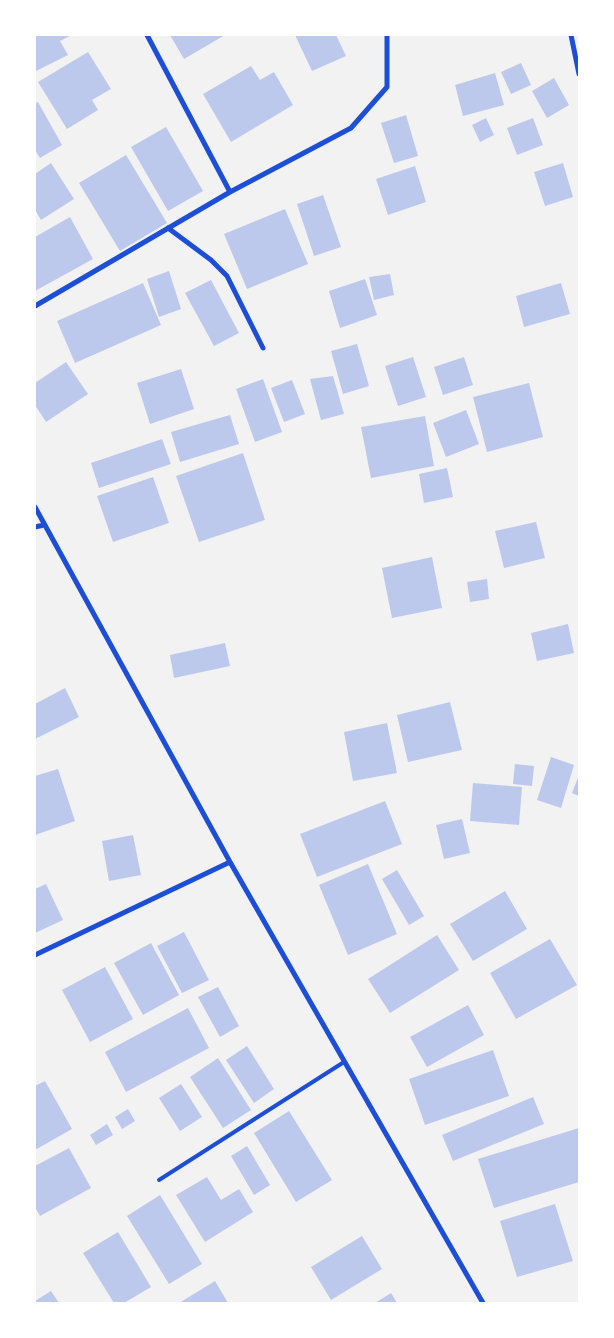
<!DOCTYPE html>
<html>
<head>
<meta charset="utf-8">
<style>
	body { margin:0 }
	#map { position:relative; width:614px; height:1338px; overflow:hidden; background:#f2f2f2; font-family:Lora,serif }
	canvas { display:block }
	.frame { position:absolute; inset:0; border:36px solid #fff; pointer-events:none }
</style>
</head>
<body>
<div id="map">
<canvas width="614" height="1338"></canvas>
<div class="frame"></div>
</div>
<script>
const ctx = document.querySelector('canvas').getContext('2d');
ctx.lineJoin = 'round';
function fillPath(path, color) { ctx.fillStyle = color; ctx.fill(path, 'evenodd'); }
const poly = rows => new Path2D(rows.map(r => 'M' + r).join(''));
function strokePath(path, color, width, dash) { ctx.strokeStyle = color; ctx.lineWidth = width; ctx.lineCap = dash ? 'butt' : 'round'; ctx.setLineDash(dash || []); ctx.stroke(path); }
const building = poly([
	[35,35,72,35,60,41,68,55,36,71],
	[170,35,225,35,184,59],
	[295,35,336,35,346,56,312,71],
	[88,52,111,89,92,100,98,110,67,129,38,82],
	[521,63,531,85,511,94,501,72],
	[251,66,260,80,274,72,293,105,231,142,203,94],
	[495,73,504,105,463,116,455,85],
	[554,78,569,105,547,118,532,91],
	[38,102,62,145,40,158,35,150,35,103],
	[406,115,418,156,394,163,381,123],
	[486,118,494,135,480,142,472,125],
	[533,118,543,145,517,155,507,128],
	[166,127,203,191,168,211,131,147],
	[126,155,167,223,120,251,79,183],
	[51,163,74,199,41,220,35,210,35,174],
	[563,163,573,197,545,206,534,172],
	[415,166,426,202,388,215,376,179],
	[323,195,341,247,314,256,297,204],
	[285,209,308,264,247,289,224,234],
	[70,217,93,259,35,291,35,237],
	[169,271,181,309,159,317,147,279],
	[390,274,394,295,374,300,369,277],
	[365,279,377,315,340,328,329,291],
	[211,280,239,333,214,346,185,293],
	[143,283,161,325,75,363,57,321],
	[561,283,570,314,524,327,516,296],
	[357,344,369,386,343,394,331,351],
	[413,357,426,397,398,406,385,366],
	[464,357,473,385,443,395,434,367],
	[66,362,88,394,46,422,35,405,35,383],
	[181,369,194,409,150,424,137,383],
	[333,376,344,414,321,420,310,379],
	[263,379,282,432,255,442,236,389],
	[292,380,305,414,284,422,271,388],
	[529,383,543,437,487,452,473,397],
	[466,410,479,444,446,457,433,423],
	[230,415,239,444,180,462,171,432],
	[425,416,434,466,371,478,361,427],
	[162,439,171,464,99,488,91,463],
	[243,453,265,520,199,542,176,476],
	[447,468,453,497,424,503,419,474],
	[153,477,169,523,113,542,97,496],
	[536,522,545,558,504,568,495,531],
	[432,557,442,608,392,618,382,568],
	[487,579,489,599,470,602,467,582],
	[568,624,574,653,537,661,531,633],
	[225,643,230,666,174,678,170,655],
	[65,688,79,717,35,739,35,704],
	[450,702,462,750,408,762,397,715],
	[387,723,397,773,353,781,344,732],
	[551,757,574,765,561,808,537,800],
	[515,764,534,766,532,786,513,784],
	[58,769,75,821,35,835,35,776],
	[579,775,579,796,572,793],
	[473,783,522,787,519,825,470,821],
	[385,801,402,844,317,877,300,834],
	[462,819,470,853,444,859,436,825],
	[133,835,141,875,109,881,102,841],
	[368,864,397,934,348,955,319,885],
	[397,870,424,916,409,925,382,879],
	[46,884,63,920,35,933,35,889],
	[505,891,527,929,473,961,450,924],
	[184,932,209,980,182,993,157,946],
	[437,935,459,970,390,1013,368,979],
	[550,939,577,985,516,1019,490,973],
	[151,943,179,995,143,1015,114,963],
	[105,967,133,1019,90,1042,62,990],
	[218,987,239,1026,220,1037,198,997],
	[468,1005,484,1035,427,1067,410,1037],
	[188,1008,209,1048,126,1092,105,1052],
	[247,1046,274,1089,254,1103,226,1060],
	[493,1050,509,1096,425,1125,409,1079],
	[218,1058,251,1110,223,1128,190,1077],
	[45,1081,72,1129,35,1150,35,1086],
	[181,1084,202,1117,180,1131,159,1098],
	[533,1097,544,1124,453,1161,442,1135],
	[128,1109,135,1121,122,1129,115,1117],
	[289,1111,332,1180,296,1202,254,1133],
	[107,1124,113,1135,96,1145,90,1135],
	[579,1128,579,1182,494,1208,478,1159],
	[247,1146,270,1185,254,1195,231,1156],
	[69,1148,91,1188,40,1216,35,1207,35,1166],
	[207,1177,221,1200,239,1189,253,1212,205,1242,176,1195],
	[160,1195,202,1264,169,1284,127,1216],
	[555,1204,573,1261,517,1277,500,1221],
	[118,1232,151,1287,124,1303,114,1303,83,1253],
	[362,1236,382,1269,331,1300,311,1267],
	[215,1281,228,1303,179,1303],
	[51,1291,59,1303,35,1303,35,1301],
	[391,1293,397,1303,375,1303]
]);
const service = poly([
	[159,1180,344,1062]
]);
const minor = poly([
	[147,35,230,192],
	[571,35,579,74],
	[168,228,211,260,227,276,263,348],
	[35,306,230,192,351,128,387,87,387,35],
	[35,507,230,862,483,1303],
	[35,527,44,525],
	[35,955,230,862]
]);
fillPath(building, '#bdc9ec');
strokePath(service, '#1d4ed8', 4);
strokePath(minor, '#1d4ed8', 5);
</script>
</body>
</html>
